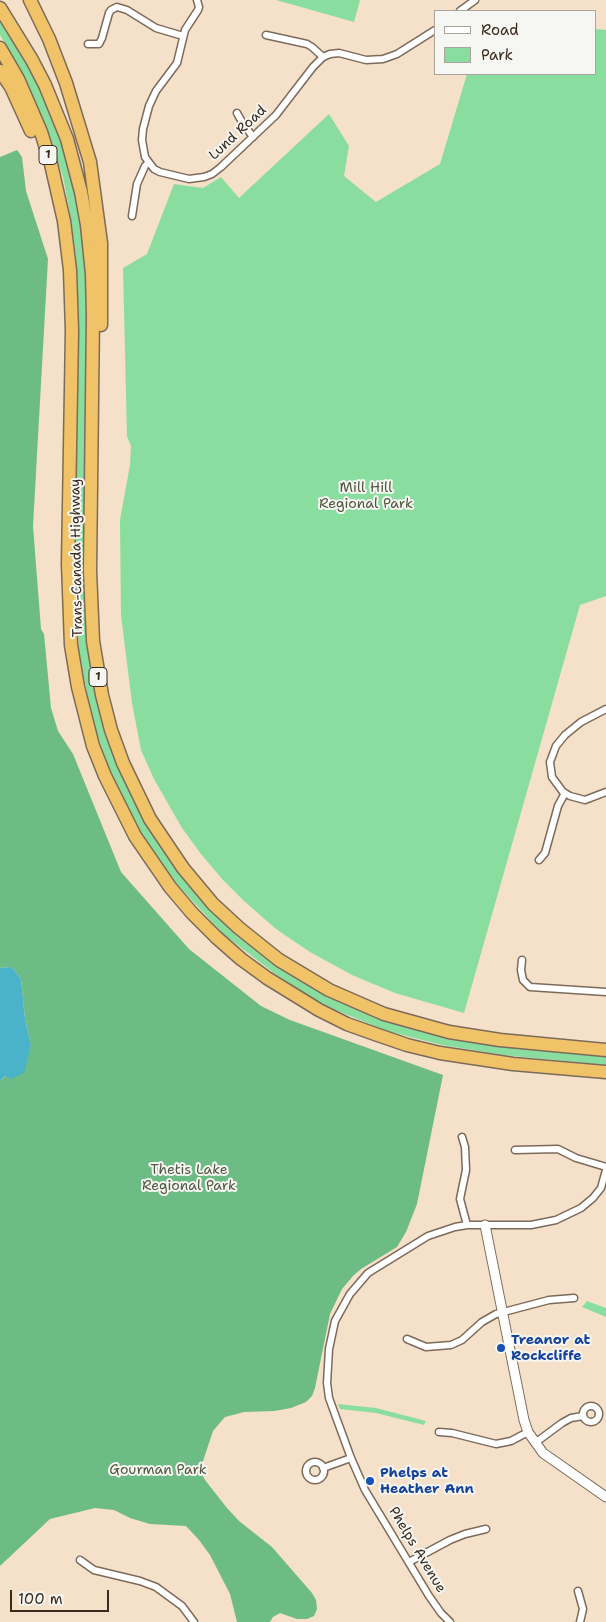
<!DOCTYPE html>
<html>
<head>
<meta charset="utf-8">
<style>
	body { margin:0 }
	#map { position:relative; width:606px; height:1622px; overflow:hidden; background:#f5e0c9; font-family:"Shantell Sans",sans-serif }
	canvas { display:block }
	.legend { position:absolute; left:434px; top:10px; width:162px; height:65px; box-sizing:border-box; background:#f6f6f2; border:1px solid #aba49d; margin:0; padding:6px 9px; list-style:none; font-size:15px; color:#3b2a1e }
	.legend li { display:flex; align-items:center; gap:10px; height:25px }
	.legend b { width:25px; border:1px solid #aba49d }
	.scale { position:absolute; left:10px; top:1590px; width:99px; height:22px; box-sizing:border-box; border:2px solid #3b2a1e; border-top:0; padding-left:6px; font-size:15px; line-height:18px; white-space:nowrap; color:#3b2a1e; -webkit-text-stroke:4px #f6f6f2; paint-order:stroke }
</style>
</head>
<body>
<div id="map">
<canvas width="606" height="1622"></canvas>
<ul class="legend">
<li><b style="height:6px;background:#fff"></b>Road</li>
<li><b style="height:14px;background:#89dd9e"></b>Park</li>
</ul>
<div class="scale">100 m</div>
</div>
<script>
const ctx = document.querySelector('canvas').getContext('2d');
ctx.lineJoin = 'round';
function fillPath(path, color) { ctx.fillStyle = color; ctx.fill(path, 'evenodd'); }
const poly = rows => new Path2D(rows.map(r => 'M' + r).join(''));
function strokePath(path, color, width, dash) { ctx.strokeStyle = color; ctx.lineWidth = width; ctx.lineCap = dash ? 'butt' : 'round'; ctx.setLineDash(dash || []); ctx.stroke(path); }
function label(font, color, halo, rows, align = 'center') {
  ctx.font = font + ' "Shantell Sans",sans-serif'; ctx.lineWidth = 4; ctx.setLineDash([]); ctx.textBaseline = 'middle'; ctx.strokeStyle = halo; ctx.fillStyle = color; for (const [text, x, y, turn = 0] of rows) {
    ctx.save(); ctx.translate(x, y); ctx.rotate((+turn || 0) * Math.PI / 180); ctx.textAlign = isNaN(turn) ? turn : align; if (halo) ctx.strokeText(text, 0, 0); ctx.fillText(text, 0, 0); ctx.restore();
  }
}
const green = poly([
	[276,0,360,0,354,22],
	[0,17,14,39,46,100,66,154,78,204,86,262,87,299,85,566,115,758,125,782,148,825,178,870,280,967,324,994,384,1020,428,1033,442,1036,606,1056,606,1065,503,1055,442,1045,387,1031,333,1009,309,996,274,973,222,933,176,883,156,856,135,823,111,773,97,735,87,693,79,650,75,568,78,301,76,257,70,213,63,177,47,128,24,77,0,35],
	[595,29,606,30,606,596,580,605,464,1013,395,993,352,975,310,952,276,929,244,901,223,880,201,854,182,828,154,779,141,750,132,703,121,615,120,520,130,465,131,446,127,436,123,268,147,254,174,184,203,188,221,177,239,198,329,114,349,146,344,176,376,202,440,164,467,74,595,74],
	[587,1301,606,1308,606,1317,582,1307],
	[338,1404,376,1408,426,1421,424,1425,376,1413,340,1409]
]);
const forest = poly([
	[17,150,22,157,26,191,48,259,33,526,41,629,44,634,51,708,58,731,73,754,121,872,189,949,261,1006,290,1020,443,1075,417,1204,406,1232,397,1247,361,1269,353,1276,342,1289,330,1314,315,1388,312,1396,306,1402,291,1408,274,1411,244,1412,225,1417,213,1431,202,1464,201,1473,205,1480,227,1508,239,1521,272,1547,312,1593,316,1600,317,1609,314,1616,307,1619,297,1619,280,1613,273,1617,270,1622,237,1622,230,1594,210,1555,199,1540,186,1526,150,1524,130,1518,114,1510,95,1508,50,1519,0,1566,0,1081,27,1056,31,1045,25,1019,21,979,12,967,0,968,0,157]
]);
const water = poly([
	[12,967,21,979,25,1019,31,1045,24,1073,11,1079,5,1076,0,1081,0,968]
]);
const minor = poly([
	[197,0,199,7,198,10,185,30,177,63,156,91,149,106,143,129,142,140,145,157,154,169,160,172,189,179,204,177,212,174,221,167,276,115,313,67,323,57,330,54,339,53,366,60,383,59,397,54,435,30],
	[460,11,475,0],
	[266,35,307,44,312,47,323,57],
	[88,44,99,44,102,38,109,13,111,10,117,7,127,10,156,28,183,36],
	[237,113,242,122,253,137],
	[132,216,137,184,145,166,148,163],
	[606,709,581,722,565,735,556,746,550,762,552,777,563,792,570,796,585,800,606,792],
	[539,860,545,853,558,806,565,793],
	[522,960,521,970,523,980,530,987,606,992],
	[462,1137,465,1147,466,1170,460,1199,467,1225],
	[515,1150,558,1149,576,1158,606,1167],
	[407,1339,426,1347,451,1345,462,1340,482,1322,496,1314,549,1300,574,1298],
	'583 1414a8 8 0 1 1 16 0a8 8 0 1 1-16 0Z',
	[439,1432,452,1433,496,1444,511,1441,528,1432],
	[535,1443,562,1423,571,1418,583,1416],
	'306 1471a9 9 0 1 1 18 0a9 9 0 1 1-18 0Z',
	[323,1468,351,1458],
	[80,1560,94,1570,140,1581,156,1587,182,1606,194,1622],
	[409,1562,450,1540,465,1534,486,1529],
	[578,1591,583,1609,580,1622],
	[450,1622,441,1613,429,1596,365,1490,351,1458,329,1398,327,1383,329,1349,335,1321,350,1294,368,1273,428,1236,455,1227,467,1225,531,1225,556,1220,581,1208,593,1198,601,1188,606,1170]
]);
const tertiary = poly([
	[485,1225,524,1420,528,1432,543,1453,606,1497]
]);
const motorway = poly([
	[30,0,49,39,66,83,90,162,101,243,101,325],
	[0,8,32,60,45,85,67,139,81,192,87,225,92,274,93,315,90,571,93,641,102,695,111,730,123,763,150,819,183,868,213,904,239,928,279,960,329,990,384,1014,449,1032,500,1040,606,1050],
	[0,48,18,79,41,132,51,164,64,221,70,270,72,331,68,564,71,645,78,687,93,746,105,776,135,836,170,887,192,913,216,937,241,959,267,978,319,1010,347,1024,375,1034,407,1045,440,1053,513,1064,606,1072],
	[0,71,11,87,31,131]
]);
const markers = [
	[501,1348,5,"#1a4fb4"],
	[370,1481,5,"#1a4fb4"]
];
const shields = [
	[48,155,18],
	[98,677,18]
];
const shieldNames = [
	["1",48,155],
	["1",98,677]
];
const streetNames = [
	["Lund Road",238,133,-43],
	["Trans-Canada Highway",77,558,-91],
	["Phelps Avenue",417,1550,59]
];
const parkNames = [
	["Mill Hill",366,488],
	["Regional Park",366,504],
	["Thetis Lake",189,1170],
	["Regional Park",189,1186],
	["Gourman Park",158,1470]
];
const transitNames = [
	["Treanor at",511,1340],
	["Rockcliffe",511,1356],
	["Phelps at",380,1473],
	["Heather Ann",380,1489]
];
fillPath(green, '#89dd9e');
fillPath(forest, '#6ebc85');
fillPath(water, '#4bb3c9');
strokePath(minor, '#7c6a5a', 9);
strokePath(tertiary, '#7c6a5a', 11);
strokePath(motorway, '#7c6a5a', 15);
strokePath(minor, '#fff', 6);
strokePath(tertiary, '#fff', 9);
strokePath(motorway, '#f0c369', 12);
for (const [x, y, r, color] of markers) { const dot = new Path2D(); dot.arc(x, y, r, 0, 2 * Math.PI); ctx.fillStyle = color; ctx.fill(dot); strokePath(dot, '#f6f6f2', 2); }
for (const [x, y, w] of shields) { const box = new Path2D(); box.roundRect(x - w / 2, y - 9.5, w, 19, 4); ctx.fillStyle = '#f6f6f2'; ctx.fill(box); strokePath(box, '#3b2a1e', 1); }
label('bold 12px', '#3b2a1e', null, shieldNames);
label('14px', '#3b2a1e', '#f6f6f2', streetNames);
label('14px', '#4e573e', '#f6f6f2', parkNames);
label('bold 14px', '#164399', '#f6f6f2', transitNames, 'left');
</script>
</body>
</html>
